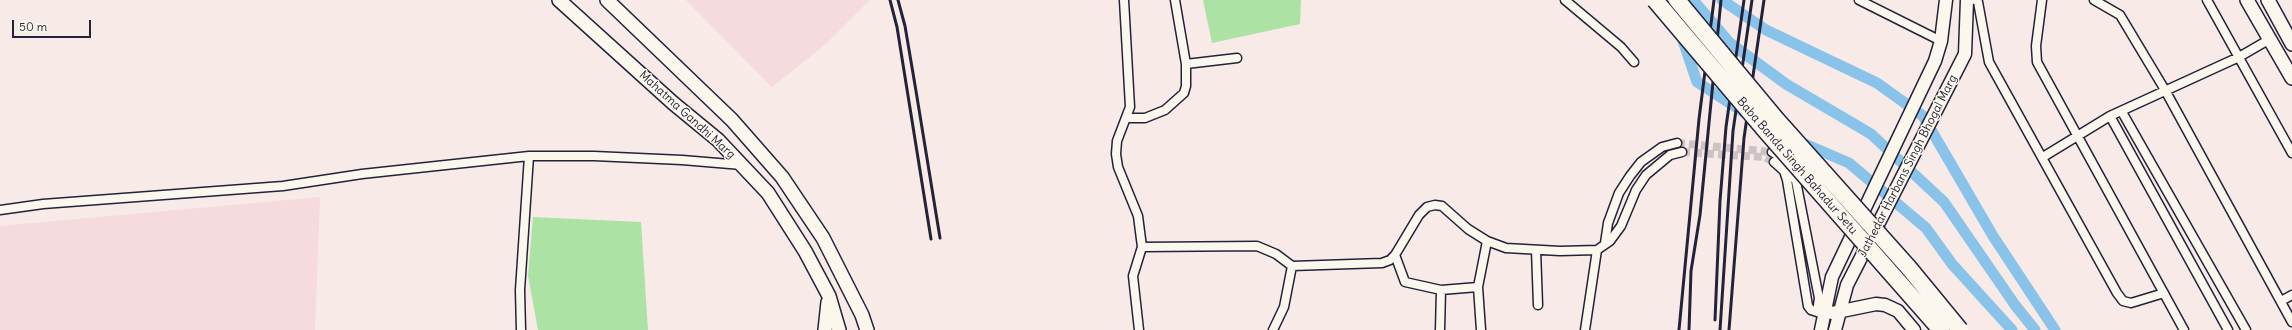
<!DOCTYPE html>
<html>
<head>
<meta charset="utf-8">
<style>
	body { margin:0 }
	#map { position:relative; width:2292px; height:330px; overflow:hidden; background:#f8eae6; font-family:Delius,sans-serif }
	canvas { display:block }
	.scale { position:absolute; left:12px; top:20px; width:79px; height:18px; box-sizing:border-box; border:2px solid #22223b; border-top:0; padding-left:5px; font-size:12px; line-height:14px; white-space:nowrap; color:#22223b; -webkit-text-stroke:3px #fbf7ec; paint-order:stroke }
</style>
</head>
<body>
<div id="map">
<canvas width="2292" height="330"></canvas>
<div class="scale">50 m</div>
</div>
<script>
const ctx = document.querySelector('canvas').getContext('2d');
ctx.lineJoin = 'round';
function fillPath(path, color) { ctx.fillStyle = color; ctx.fill(path, 'evenodd'); }
const poly = rows => new Path2D(rows.map(r => 'M' + r).join(''));
function strokePath(path, color, width, dash) { ctx.strokeStyle = color; ctx.lineWidth = width; ctx.lineCap = dash ? 'butt' : 'round'; ctx.setLineDash(dash || []); ctx.stroke(path); }
function label(font, color, halo, rows, align = 'center') {
  ctx.font = font + ' Delius,sans-serif'; ctx.lineWidth = 3; ctx.setLineDash([]); ctx.textBaseline = 'middle'; ctx.strokeStyle = halo; ctx.fillStyle = color; for (const [text, x, y, turn = 0] of rows) {
    ctx.save(); ctx.translate(x, y); ctx.rotate((+turn || 0) * Math.PI / 180); ctx.textAlign = isNaN(turn) ? turn : align; if (halo) ctx.strokeText(text, 0, 0); ctx.fillText(text, 0, 0); ctx.restore();
  }
}
const built = poly([
	[686,0,870,0,827,43,772,87],
	[320,197,315,330,0,330,0,226]
]);
const green = poly([
	[1203,0,1301,0,1300,24,1212,43],
	[533,217,641,222,648,330,538,330,528,276]
]);
const canal = poly([
	[1693,0,1730,43,1786,84,1871,134,1944,202,2015,305,2035,330],
	[1722,0,1766,30,1877,83,1923,116,1993,236,2055,330],
	[1681,35,1697,82,1748,115],
	[1798,141,1849,163,1926,228,1952,264,2012,330]
]);
const streetTunnel = poly([
	[1677,143,1772,152],
	[1682,152,1764,157,1774,162]
]);
const street = poly([
	[1124,0,1130,107,1117,141,1116,154,1118,167,1138,216,1142,247,1133,276,1139,330],
	[1565,0,1621,47,1634,62],
	[1859,0,1941,41],
	[1975,0,1978,2,1989,62,2117,293,2123,301,2131,303,2164,293],
	[2042,0,2036,46,2037,62,2184,330],
	[2094,0,2120,15,2165,90,2292,322],
	[2207,0,2292,153],
	[1186,64,1237,58],
	[2122,112,2246,330],
	[2110,116,2228,330],
	[1126,118,1145,118,1165,110,1184,93,1186,86,1186,64,1175,0],
	[1772,152,1778,156,1796,181,1819,298,1817,312],
	[2043,157,2110,116,2239,57,2270,39],
	[1774,162,1784,171,1787,180,1808,306,1811,310,1820,313],
	[0,210,43,204,283,186,362,174,529,156,594,156,682,160,742,165],
	[1605,243,1608,223,1619,193,1630,176,1641,162,1662,147,1677,143],
	[1142,247,1257,246,1276,254,1292,266],
	[1536,250,1538,305],
	[1395,255,1405,282,1441,290,1478,287],
	[2281,301,2292,295],
	[521,330,520,290,529,156],
	[1273,330,1284,307,1292,266,1382,263,1390,260,1395,255,1419,215,1427,207,1435,205,1442,206,1468,229,1487,241,1506,248,1560,251,1597,250,1610,241,1621,226,1636,190,1646,175,1670,155,1682,152],
	[1440,330,1441,290],
	[1481,330,1478,287,1487,241],
	[1585,330,1597,250]
]);
const secondary = poly([
	[1832,313,1876,304,1885,305,1898,311,1914,330],
	[1821,330,1832,277,1935,61,1941,41,1946,0],
	[1835,330,1847,285,1965,54,1967,0]
]);
const primary = poly([
	[559,0,673,103,718,140,768,193,805,251,829,296,839,330],
	[607,0,732,120,782,177,823,238,862,315,867,330],
	[2247,0,2292,78],
	[2268,0,2292,44],
	[825,330,828,302]
]);
const rail = poly([
	[890,0,897,27,931,239],
	[898,0,905,26,916,91,940,238],
	[1715,320,1720,201,1726,127,1744,0],
	[1679,330,1699,119,1714,0],
	[1689,330,1691,271,1700,215,1721,0],
	[1720,330,1733,131,1752,0],
	[1729,330,1744,138,1764,0]
]);
const highwayBridge = poly([
	[1655,0,1766,131,1941,330],
	[1677,0,1776,119,1909,268,1960,330]
]);
const streetNames = [
	["Mahatma Gandhi Marg",687,115,42],
	["Baba Banda Singh Bahadur Setu",1797,166,49],
	["Jathedar Harbans Singh Bhogal Marg",1908,166,-63]
];
fillPath(built, '#f5dade');
fillPath(green, '#ace2a4');
strokePath(canal, '#8ac3e9', 11);
strokePath(streetTunnel, '#cdc2c4', 8, [8, 4]);
strokePath(street, '#22223b', 11);
strokePath(secondary, '#22223b', 15);
strokePath(primary, '#22223b', 16);
strokePath(street, '#fbf7ec', 8);
strokePath(secondary, '#fbf7ec', 12);
strokePath(primary, '#fbf7ec', 13);
strokePath(rail, '#22223b', 3);
strokePath(highwayBridge, '#22223b', 19, []);
strokePath(highwayBridge, '#fbf7ec', 16);
label('12px', '#22223b', '#fbf7ec', streetNames);
</script>
</body>
</html>
